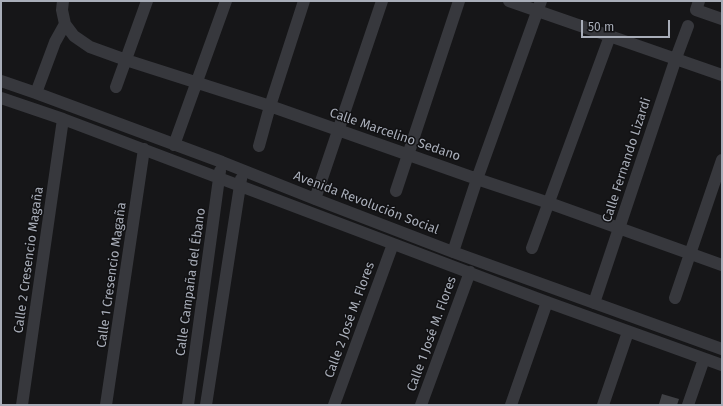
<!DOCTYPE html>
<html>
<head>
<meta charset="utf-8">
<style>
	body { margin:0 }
	#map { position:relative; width:723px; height:406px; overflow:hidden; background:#161618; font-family:"Fira Sans",sans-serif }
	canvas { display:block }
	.frame { position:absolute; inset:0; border:2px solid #a8adb8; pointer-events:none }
	.scale { position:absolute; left:581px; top:20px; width:89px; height:18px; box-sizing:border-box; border:2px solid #a8adb8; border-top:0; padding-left:5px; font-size:12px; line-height:14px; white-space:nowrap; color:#a8adb8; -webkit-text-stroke:3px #111113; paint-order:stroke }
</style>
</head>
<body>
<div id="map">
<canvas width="723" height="406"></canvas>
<div class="frame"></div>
<div class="scale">50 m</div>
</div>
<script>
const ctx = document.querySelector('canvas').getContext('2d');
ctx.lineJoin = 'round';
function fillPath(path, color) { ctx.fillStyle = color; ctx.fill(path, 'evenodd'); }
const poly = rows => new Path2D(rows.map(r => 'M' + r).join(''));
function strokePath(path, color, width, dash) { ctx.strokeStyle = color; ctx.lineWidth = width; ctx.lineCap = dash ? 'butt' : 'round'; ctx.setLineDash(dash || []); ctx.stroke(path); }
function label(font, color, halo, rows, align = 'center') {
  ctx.font = font + ' "Fira Sans",sans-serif'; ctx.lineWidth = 3; ctx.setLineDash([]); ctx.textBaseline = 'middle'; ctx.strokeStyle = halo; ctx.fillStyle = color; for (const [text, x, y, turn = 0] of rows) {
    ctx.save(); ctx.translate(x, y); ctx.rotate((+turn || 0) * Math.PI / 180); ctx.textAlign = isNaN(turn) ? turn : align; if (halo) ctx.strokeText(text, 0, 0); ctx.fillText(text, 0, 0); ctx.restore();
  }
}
const building = poly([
	[662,394,679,399,677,405,659,404]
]);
const minor = poly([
	[509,1,722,75],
	[699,1,696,10,722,19],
	[65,24,74,36,90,47,126,60,270,106,477,179,549,203,722,265],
	[1,81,36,93,222,162,315,199,453,252,722,349],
	[116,87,147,1],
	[36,93,55,42,65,24,62,10,63,1],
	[1,98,63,119,547,302,722,365],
	[174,145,226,1],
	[259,146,270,106,304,1],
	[396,191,459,1],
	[315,199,382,1],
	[532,248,610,36],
	[453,252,477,179,541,1],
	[675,298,722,160],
	[594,303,676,58,688,26],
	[22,405,63,119],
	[106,405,144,149],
	[188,405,220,171],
	[206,405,241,179],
	[334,405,393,244],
	[421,405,470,272],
	[511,405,547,302],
	[603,405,628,332],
	[688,405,704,359]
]);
const streetNames = [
	["Calle Marcelino Sedano",395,135,19],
	["Calle Fernando Lizardi",627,160,-72],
	["Avenida Revolución Social",366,203,21],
	["Calle 2 Cresencio Magaña",29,260,-82],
	["Calle 1 Cresencio Magaña",112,275,-82],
	["Calle Campaña del Ébano",191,282,-82],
	["Calle 2 José M. Flores",350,320,-70],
	["Calle 1 José M. Flores",432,334,-70]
];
fillPath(building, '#404145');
strokePath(minor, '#37383d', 12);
label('13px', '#a8adb8', '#111113', streetNames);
</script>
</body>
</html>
